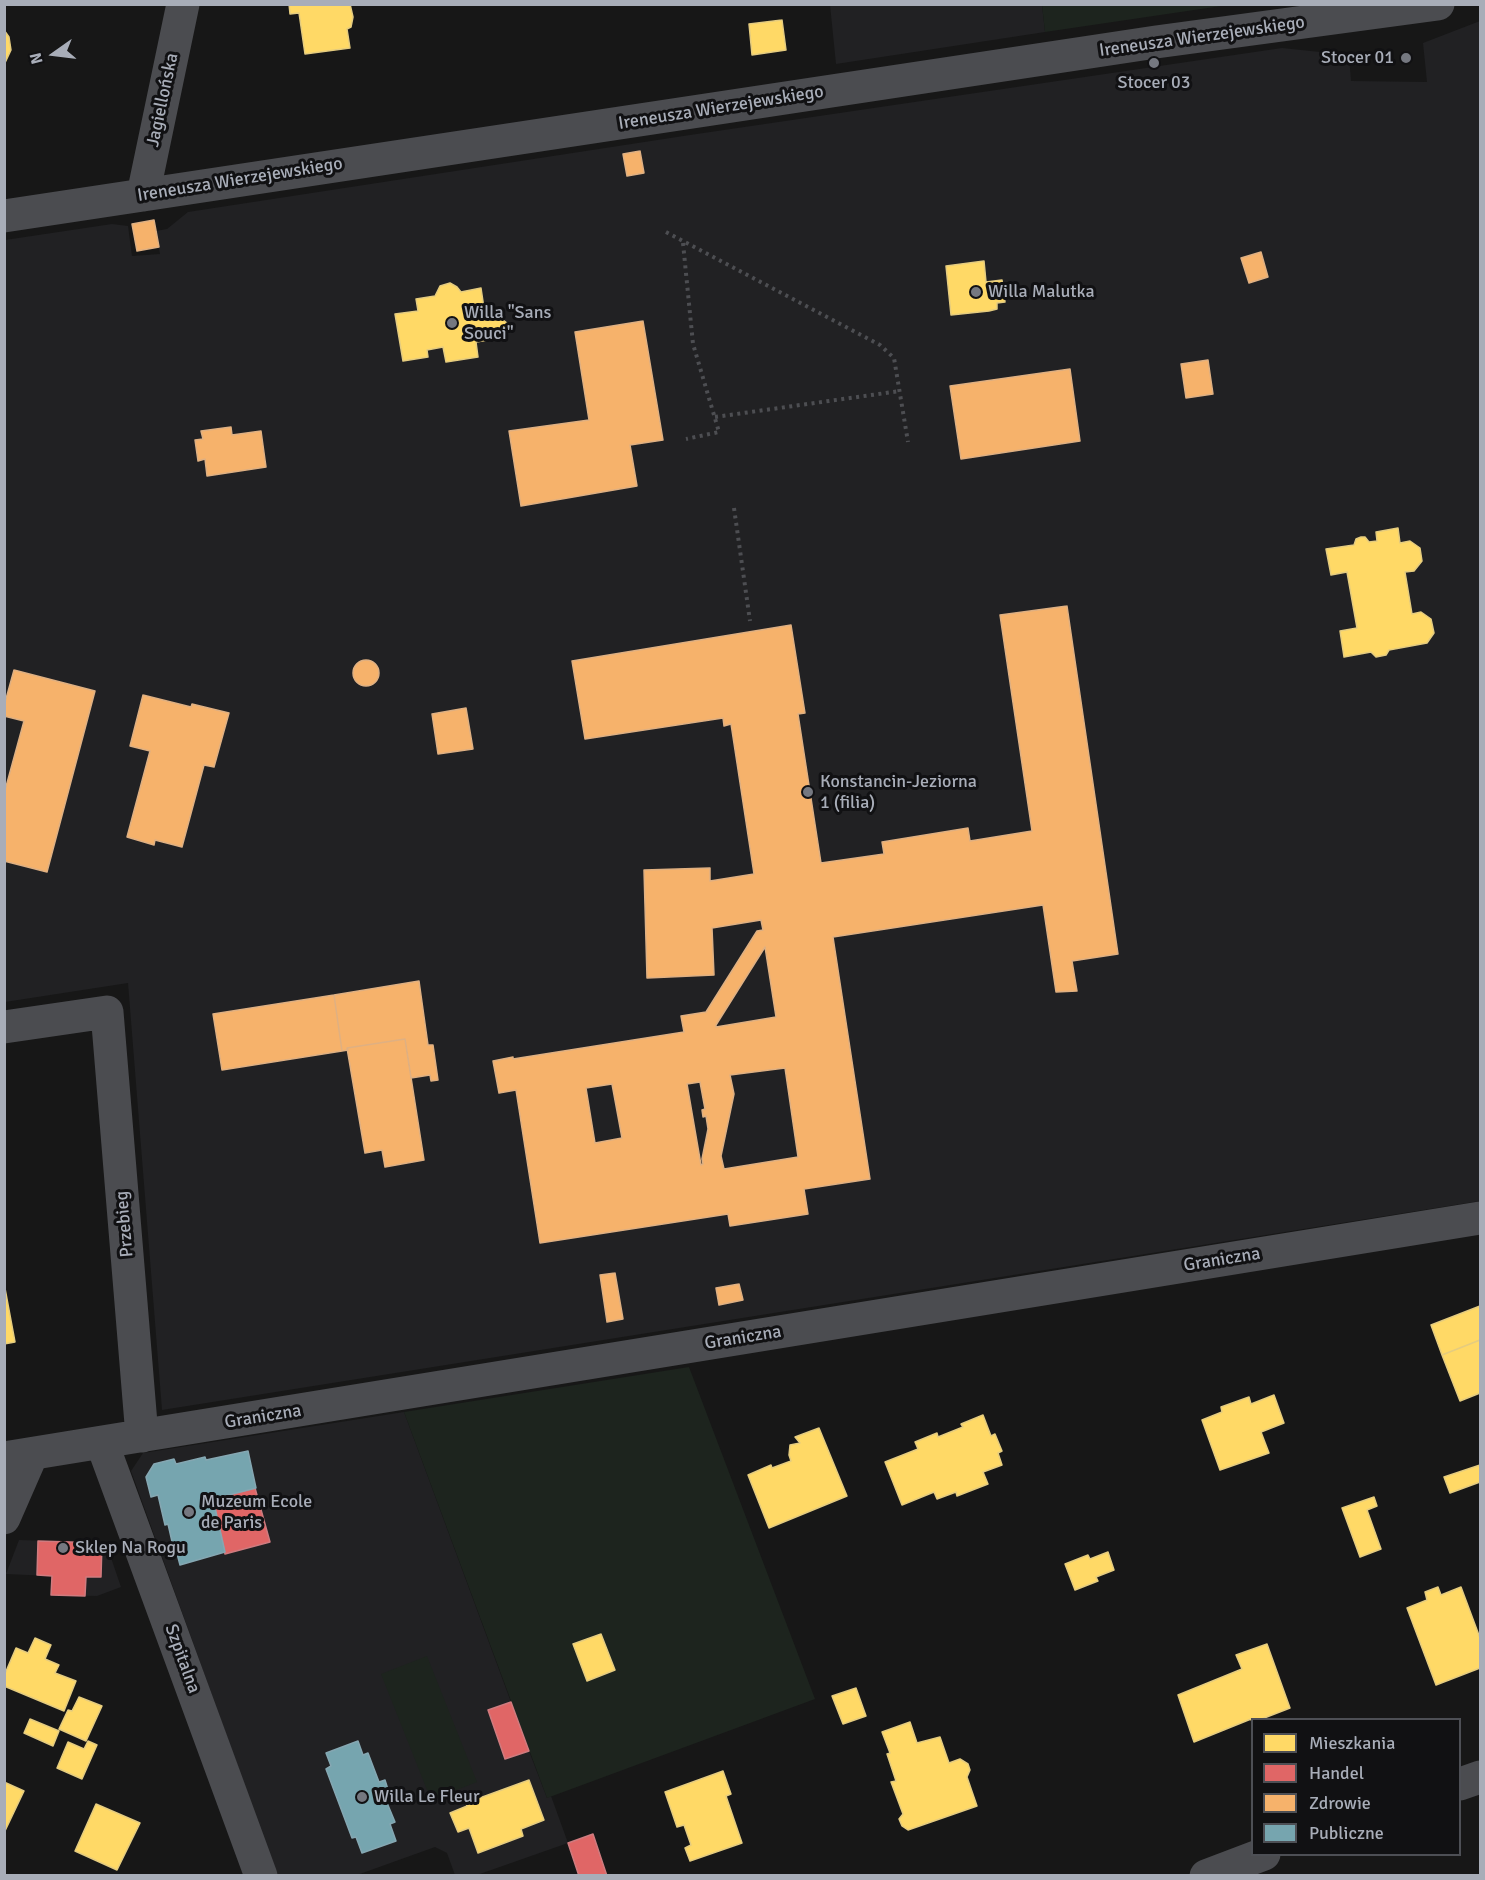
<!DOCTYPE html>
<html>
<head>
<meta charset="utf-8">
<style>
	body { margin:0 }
	#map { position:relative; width:1485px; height:1880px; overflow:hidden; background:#171717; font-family:Signika,sans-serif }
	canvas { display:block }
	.frame { position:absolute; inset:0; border:6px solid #a8adb8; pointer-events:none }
	.legend { position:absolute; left:1251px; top:1718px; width:210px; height:138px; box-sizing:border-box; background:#111113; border:2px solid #4d4f55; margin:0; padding:8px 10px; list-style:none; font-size:18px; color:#a8adb8 }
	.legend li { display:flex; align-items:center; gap:12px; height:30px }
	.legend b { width:30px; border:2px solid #4d4f55 }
	.north { position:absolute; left:24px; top:24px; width:60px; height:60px; -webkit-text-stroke:4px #111113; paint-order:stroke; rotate:256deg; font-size:16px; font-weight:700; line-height:24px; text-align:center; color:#a8adb8 }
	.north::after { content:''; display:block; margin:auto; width:21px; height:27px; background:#a8adb8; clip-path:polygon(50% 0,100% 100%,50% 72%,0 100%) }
</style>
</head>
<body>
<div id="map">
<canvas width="1485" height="1880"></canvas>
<div class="frame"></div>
<ul class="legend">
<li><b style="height:16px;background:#ffd966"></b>Mieszkania</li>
<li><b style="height:16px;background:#e06666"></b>Handel</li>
<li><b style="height:16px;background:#f6b26b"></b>Zdrowie</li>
<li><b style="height:16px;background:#76a5af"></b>Publiczne</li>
</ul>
<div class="north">N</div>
</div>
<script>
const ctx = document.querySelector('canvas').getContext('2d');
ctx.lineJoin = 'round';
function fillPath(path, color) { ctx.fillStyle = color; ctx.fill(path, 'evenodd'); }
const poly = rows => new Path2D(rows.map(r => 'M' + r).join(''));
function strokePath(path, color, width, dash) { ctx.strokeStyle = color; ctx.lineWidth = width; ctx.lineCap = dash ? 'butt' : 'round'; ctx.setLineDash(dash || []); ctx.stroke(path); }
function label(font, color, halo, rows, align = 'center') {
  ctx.font = font + ' Signika,sans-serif'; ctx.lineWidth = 6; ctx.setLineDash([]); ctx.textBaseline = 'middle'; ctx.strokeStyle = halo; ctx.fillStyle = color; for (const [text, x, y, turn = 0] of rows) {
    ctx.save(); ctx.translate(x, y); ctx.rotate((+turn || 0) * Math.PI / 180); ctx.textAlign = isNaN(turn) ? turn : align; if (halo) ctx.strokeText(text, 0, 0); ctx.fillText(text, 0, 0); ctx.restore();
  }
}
const built = poly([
	[830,5,1042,5,1045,32,836,64],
	[1480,21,1480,1201,162,1410,128,983,5,1002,5,240,112,224,128,226,132,256,160,254,156,231,167,229,188,212,690,135,1282,48,1349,55,1351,81,1427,82,1423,43],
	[404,1412,529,1751,547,1798,551,1796,568,1843,477,1875,455,1875,447,1853,435,1847,357,1875,277,1875,131,1471,143,1453],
	[19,1540,106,1543,121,1587,97,1596,51,1595,51,1576,6,1574]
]);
const green = poly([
	[1042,5,1042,4,1228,5,1045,32],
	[689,1367,815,1699,547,1798,404,1412],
	[427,1656,477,1782,431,1800,381,1674]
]);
const homes = poly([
	[289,4,350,4,353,17,351,27,347,29,350,48,305,54,299,13,290,14,289,4],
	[782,20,786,50,752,55,749,24,782,20],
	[4,30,9,37,11,50,4,65,4,30],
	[984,261,986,282,1002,280,1005,302,997,303,997,309,989,311,951,315,946,266,984,261],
	[450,283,457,287,461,292,481,288,485,315,498,313,499,317,507,323,507,329,501,335,502,338,476,342,478,357,446,362,443,347,427,350,428,357,403,361,395,314,418,311,416,299,435,296,440,286,450,283],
	[1398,528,1400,543,1410,541,1420,548,1422,561,1414,571,1405,572,1412,614,1421,612,1431,619,1434,633,1427,643,1389,650,1386,655,1376,657,1371,652,1344,657,1340,631,1357,628,1347,572,1331,575,1326,549,1354,545,1356,539,1361,537,1365,537,1369,542,1377,541,1376,532,1398,528],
	[4,1283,15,1342,4,1344,4,1283],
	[1480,1306,1480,1340,1442,1355,1431,1325,1480,1306],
	[1480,1340,1480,1393,1460,1401,1442,1355,1480,1340],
	[1274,1395,1284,1423,1261,1432,1269,1453,1220,1470,1202,1420,1222,1412,1221,1407,1249,1397,1251,1404,1274,1395],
	[983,1415,991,1436,995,1434,1002,1451,998,1453,1002,1465,983,1472,988,1484,957,1496,956,1492,937,1499,934,1492,902,1505,885,1462,918,1449,915,1442,937,1433,938,1437,963,1427,961,1424,983,1415],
	[819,1428,847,1496,769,1528,748,1475,771,1465,772,1468,791,1461,789,1455,790,1445,800,1443,795,1437,819,1428],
	[1480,1465,1480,1482,1450,1493,1444,1477,1480,1465],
	[1374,1497,1377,1506,1367,1510,1381,1549,1360,1557,1342,1508,1374,1497],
	[1108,1552,1114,1570,1096,1577,1098,1581,1075,1590,1065,1564,1088,1555,1090,1559,1108,1552],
	[1438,1587,1441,1595,1461,1587,1480,1638,1480,1668,1436,1685,1407,1608,1427,1600,1425,1592,1438,1587],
	[601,1634,615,1670,587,1681,573,1644,601,1634],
	[35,1638,51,1645,45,1659,59,1665,55,1673,76,1681,64,1711,4,1686,4,1676,16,1648,28,1653,35,1638],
	[1267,1644,1290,1708,1259,1720,1252,1720,1252,1722,1251,1719,1194,1742,1178,1695,1242,1669,1236,1655,1267,1644],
	[856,1688,866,1716,843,1724,832,1696,856,1688],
	[79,1697,102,1706,86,1741,59,1729,68,1710,72,1711,79,1697],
	[30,1719,59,1731,53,1746,24,1733,30,1719],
	[910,1722,917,1743,940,1737,949,1763,960,1759,968,1764,970,1770,967,1777,977,1806,908,1830,902,1826,899,1819,903,1814,891,1782,896,1781,887,1754,890,1753,882,1732,910,1722],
	[88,1741,97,1745,82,1779,57,1768,68,1742,84,1749,88,1741],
	[723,1771,731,1794,726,1796,742,1843,690,1861,685,1848,691,1845,684,1825,677,1827,665,1792,723,1771],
	[529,1780,544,1820,521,1829,523,1836,478,1853,469,1828,458,1832,450,1813,467,1806,466,1803,529,1780],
	[4,1782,24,1791,4,1833,4,1782],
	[96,1804,140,1823,117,1870,75,1851,96,1804]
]);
const shops = poly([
	[255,1488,270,1542,225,1554,213,1499,255,1488],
	[38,1541,102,1543,101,1577,86,1577,85,1596,51,1595,52,1576,37,1575,38,1541],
	[511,1702,529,1751,505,1759,488,1710,511,1702],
	[593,1834,607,1876,579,1876,568,1843,593,1834]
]);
const health = poly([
	[640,151,644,173,627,176,623,154,640,151],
	[154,220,159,247,137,251,132,224,154,220],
	[1261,252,1268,277,1249,283,1241,258,1261,252],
	[643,321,663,440,630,445,637,486,521,506,509,431,589,420,575,332,643,321],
	[1208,360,1213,394,1186,398,1181,364,1208,360],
	[1070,369,1080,441,961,459,950,386,1070,369],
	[231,427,232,435,261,431,266,467,207,476,205,459,198,461,195,440,203,439,201,431,231,427],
	[1067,606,1118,954,1072,961,1077,991,1056,992,1043,905,833,937,870,1179,804,1189,808,1214,730,1226,728,1214,540,1243,516,1090,499,1093,493,1061,513,1057,513,1059,684,1032,681,1016,706,1012,757,931,763,930,761,920,712,928,714,975,647,978,644,870,710,868,710,881,754,874,731,724,724,726,723,718,585,739,572,661,791,625,805,713,798,714,821,863,884,854,882,842,968,828,970,841,1032,831,1000,615,1067,606],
	[765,947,776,1017,716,1027,716,1025,765,947],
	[785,1068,798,1157,724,1169,721,1156,734,1094,730,1075,785,1068],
	[700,1082,705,1109,702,1110,703,1117,706,1116,708,1129,702,1159,703,1164,701,1165,687,1084,700,1082],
	[612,1084,622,1138,595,1143,586,1088,612,1084],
	'353 673a13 13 0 1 1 26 0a13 13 0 1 1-26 0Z',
	[14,670,95,691,47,872,4,861,4,794,24,721,4,716,4,706,14,670],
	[143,695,191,707,192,704,229,713,214,767,204,765,182,847,155,840,154,845,127,837,150,751,130,746,143,695],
	[466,708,473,749,438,754,432,714,466,708],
	[419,981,428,1045,433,1045,438,1080,431,1081,430,1075,411,1078,405,1039,347,1048,348,1050,342,1051,334,995,419,981],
	[334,995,342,1051,222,1070,213,1014,334,995],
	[405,1039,424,1160,385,1167,382,1150,365,1153,347,1048,405,1039],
	[615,1273,623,1319,607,1322,600,1275,615,1273],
	[739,1284,743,1300,719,1305,716,1288,739,1284]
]);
const public = poly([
	[248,1451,256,1488,213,1499,225,1552,180,1565,175,1546,173,1546,168,1524,165,1525,158,1495,151,1497,146,1477,154,1464,174,1459,176,1464,205,1457,206,1460,248,1451],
	[358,1741,363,1755,368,1753,379,1782,385,1780,390,1796,385,1798,395,1822,390,1824,396,1841,362,1853,356,1837,352,1838,326,1769,331,1766,326,1753,358,1741]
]);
const path = poly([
	[666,232,880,345,894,358,908,442],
	[683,243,693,344,719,432,686,439],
	[715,417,900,391],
	[734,508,750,621]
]);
const street = poly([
	[143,195,183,4],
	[4,216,1156,42,1438,4],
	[4,1027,107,1012,142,1436],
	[102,1443,261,1876],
	[4,1458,1480,1218],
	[4,1518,32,1454],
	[1460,1784,1480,1777],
	[1206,1876,1264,1854]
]);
const markers = [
	[1406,58,6,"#757880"],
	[1154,63,6,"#757880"],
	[976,292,6,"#757880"],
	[452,323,6,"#757880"],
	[808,792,6,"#757880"],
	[189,1512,6,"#757880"],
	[63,1548,6,"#757880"],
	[362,1797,6,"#757880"]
];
const streetNames = [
	["Ireneusza Wierzejewskiego",1202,37,-8],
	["Jagiellońska",163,100,-78],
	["Ireneusza Wierzejewskiego",721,108,-9],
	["Ireneusza Wierzejewskiego",240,180,-9],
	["Przebieg",125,1224,-95],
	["Graniczna",1222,1260,-9],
	["Graniczna",743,1338,-9],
	["Graniczna",263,1417,-9],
	["Szpitalna",182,1659,70]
];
const poiNames = [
	["Stocer 01",1394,58,"right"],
	["Stocer 03",1154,83,"center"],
	["Willa Malutka",988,292],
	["Willa \"Sans",464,313],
	["Souci\"",464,334],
	["Konstancin-Jeziorna",820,782],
	["1 (filia)",820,803],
	["Muzeum Ecole",201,1502],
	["de Paris",201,1523],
	["Sklep Na Rogu",75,1548],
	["Willa Le Fleur",374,1797]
];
fillPath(built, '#212123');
fillPath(green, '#1d241e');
fillPath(homes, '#ffd966');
strokePath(homes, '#e5cc7f', 1.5);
fillPath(shops, '#e06666');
strokePath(shops, '#cf7b7f', 1.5);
fillPath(health, '#f6b26b');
strokePath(health, '#dfb082', 1.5);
fillPath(public, '#76a5af');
strokePath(public, '#85a7b2', 1.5);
strokePath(path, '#4d4e52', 4, [3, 4.5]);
strokePath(street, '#4b4c50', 33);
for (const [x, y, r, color] of markers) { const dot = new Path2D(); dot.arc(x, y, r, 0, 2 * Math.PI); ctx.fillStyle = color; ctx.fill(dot); strokePath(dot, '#111113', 2); }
label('18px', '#a8adb8', '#111113', streetNames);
label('18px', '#a8adb8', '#111113', poiNames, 'left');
</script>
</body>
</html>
